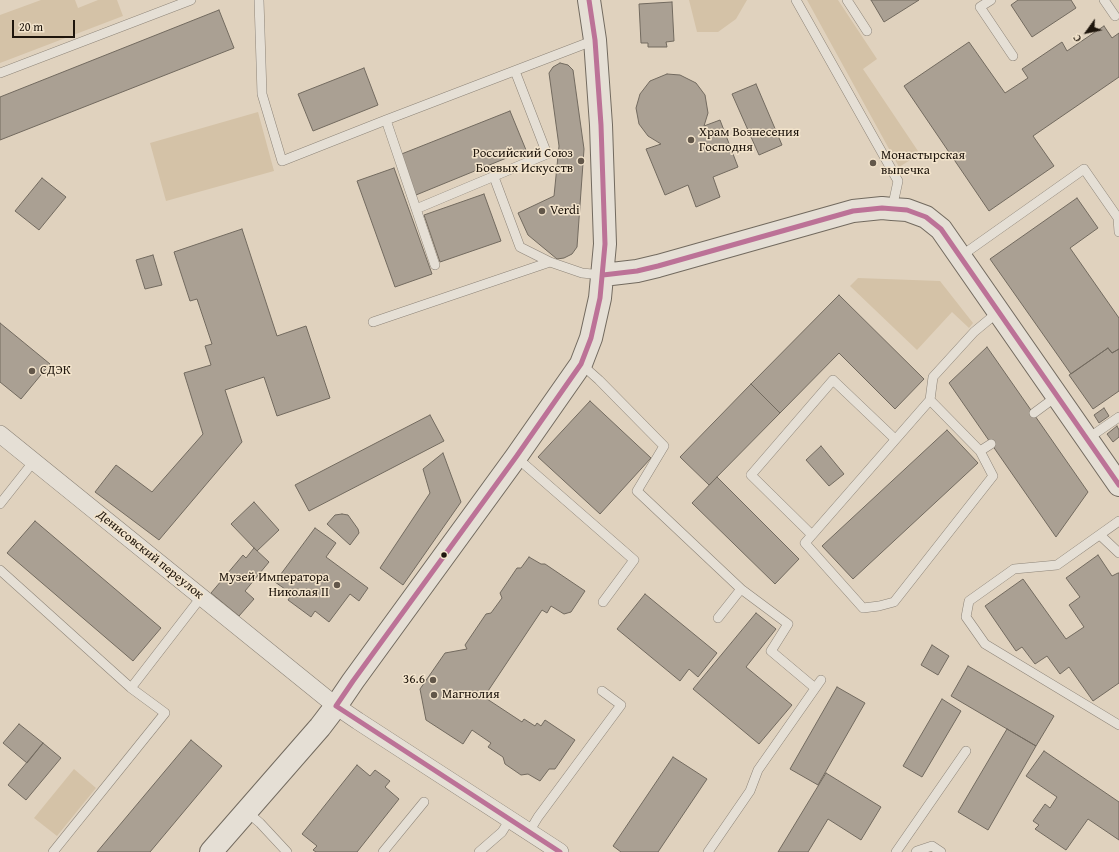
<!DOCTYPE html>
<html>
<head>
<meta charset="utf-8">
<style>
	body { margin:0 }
	#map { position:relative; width:1119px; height:852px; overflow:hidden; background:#e0d2be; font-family:"Gentium Book Plus",serif }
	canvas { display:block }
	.north { position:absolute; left:1067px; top:12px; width:40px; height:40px; -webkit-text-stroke:3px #f3e4cc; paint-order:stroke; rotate:237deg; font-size:11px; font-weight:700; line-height:16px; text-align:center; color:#1e150c }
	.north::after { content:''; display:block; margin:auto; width:14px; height:18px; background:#1e150c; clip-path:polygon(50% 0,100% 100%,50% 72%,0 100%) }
	.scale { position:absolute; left:12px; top:20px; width:63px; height:18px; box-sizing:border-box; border:2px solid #1e150c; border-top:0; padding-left:5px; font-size:12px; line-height:14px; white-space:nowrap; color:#1e150c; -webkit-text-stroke:3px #f3e4cc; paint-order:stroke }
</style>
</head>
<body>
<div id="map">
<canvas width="1119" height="852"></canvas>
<div class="north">С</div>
<div class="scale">20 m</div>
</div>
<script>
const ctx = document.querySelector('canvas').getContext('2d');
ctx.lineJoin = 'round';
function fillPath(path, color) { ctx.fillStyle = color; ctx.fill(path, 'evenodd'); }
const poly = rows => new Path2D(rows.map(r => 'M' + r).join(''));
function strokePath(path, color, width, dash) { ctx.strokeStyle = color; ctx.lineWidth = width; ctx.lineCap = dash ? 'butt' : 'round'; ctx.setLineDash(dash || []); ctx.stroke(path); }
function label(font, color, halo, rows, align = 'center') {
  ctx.font = font + ' "Gentium Book Plus",serif'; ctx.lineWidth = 3; ctx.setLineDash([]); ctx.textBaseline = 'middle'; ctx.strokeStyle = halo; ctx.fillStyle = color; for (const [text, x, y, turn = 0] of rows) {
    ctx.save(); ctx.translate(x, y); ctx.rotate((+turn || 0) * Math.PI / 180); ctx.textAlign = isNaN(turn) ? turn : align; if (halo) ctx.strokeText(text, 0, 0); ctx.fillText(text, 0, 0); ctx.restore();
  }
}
const green = poly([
	[41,0,75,0,78,8,98,0,117,0,123,16,0,63,0,15],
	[689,0,747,0,736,19,718,32,697,32],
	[807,0,838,0,877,59,863,69,920,154,899,167],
	[258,112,274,171,166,201,150,143],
	[858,278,940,281,973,323,969,328,952,312,917,350,850,286],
	[74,769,96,788,57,836,34,818]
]);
const building = poly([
	[871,0,919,0,884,22,871,0],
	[1018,0,1071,0,1076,8,1032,37,1011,5,1018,0],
	[672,2,674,41,666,42,667,47,648,47,648,43,641,43,639,4,672,2],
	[219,10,234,48,0,140,0,97,219,10],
	[1104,26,1112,38,1119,33,1119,77,1033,136,1054,166,989,211,904,86,969,42,1005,93,1028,78,1022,69,1062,42,1067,51,1104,26],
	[560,63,568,65,573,70,584,149,577,247,572,254,564,258,557,259,528,235,518,213,554,196,559,146,549,73,553,67,560,63],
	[364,68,378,105,313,131,298,94,364,68],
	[667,74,680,75,696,83,705,95,708,113,704,126,720,120,738,167,713,177,720,197,696,207,688,185,665,195,646,149,661,144,648,136,639,124,636,108,640,94,650,81,667,74],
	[756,84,782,145,759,155,732,94,756,84],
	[510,111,526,150,416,195,399,155,510,111],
	[394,168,432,274,395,287,357,181,394,168],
	[42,178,66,197,39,230,15,211,42,178],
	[484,194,501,241,440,262,424,215,484,194],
	[1077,198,1098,228,1070,248,1119,318,1119,349,1112,353,1108,348,1071,374,990,259,1077,198],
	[242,229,277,336,306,326,330,398,277,416,264,377,225,390,242,442,159,540,95,492,116,465,152,492,203,434,184,373,211,365,205,346,212,344,197,299,190,301,174,252,242,229],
	[153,255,162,285,145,289,136,260,153,255],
	[839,295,924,379,895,409,839,353,780,413,751,384,839,295],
	[0,323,50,364,21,399,0,382,0,323],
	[987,347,1088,492,1056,537,949,383,987,347],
	[1108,348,1112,353,1119,349,1119,391,1093,409,1069,375,1108,348],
	[751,384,780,413,709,485,680,457,751,384],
	[590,401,651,458,600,514,538,457,590,401],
	[1104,408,1109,416,1099,423,1094,415,1104,408],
	[430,415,444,441,309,511,295,485,430,415],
	[1117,426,1119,430,1119,437,1113,442,1107,434,1117,426],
	[947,430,978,463,853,579,822,546,947,430],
	[821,446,844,474,829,486,806,460,821,446],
	[443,453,461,502,403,585,380,568,430,493,423,469,443,453],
	[717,477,799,559,775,584,692,503,717,477],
	[254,502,279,530,257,551,231,524,254,502],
	[342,514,348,515,358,529,359,533,350,545,327,524,335,515,342,514],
	[35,521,161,628,133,661,7,553,35,521],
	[315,528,336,543,326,557,368,588,359,601,350,594,329,622,315,611,311,617,288,600,292,594,275,582,315,528],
	[254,548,269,562,245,591,254,599,239,616,211,593,243,555,246,558,254,548],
	[1098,555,1112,576,1118,573,1119,573,1119,683,1093,701,1069,667,1060,674,1047,656,1035,664,1022,647,1016,651,985,606,1023,579,1066,639,1084,627,1069,605,1080,597,1066,578,1098,555],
	[529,557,541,564,545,564,585,591,571,612,564,614,551,606,547,613,542,610,484,697,522,722,524,719,535,726,537,723,541,726,545,720,575,740,555,769,549,769,540,781,528,774,521,775,505,764,503,757,488,747,491,743,472,730,463,744,426,720,420,689,445,653,467,649,465,645,486,614,491,613,502,598,500,593,517,568,521,568,529,557],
	[645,594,717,653,698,677,689,669,680,681,617,629,645,594],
	[756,613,776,629,746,667,792,705,759,744,693,689,756,613],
	[932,645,949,656,938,675,921,665,932,645],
	[968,666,1054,716,1036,746,951,696,968,666],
	[837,687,865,703,818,785,790,769,837,687],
	[942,699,961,711,922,777,903,766,942,699],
	[19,724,43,743,27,763,3,743,19,724],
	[1007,729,1036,746,988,830,958,812,1007,729],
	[191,740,222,766,150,852,97,852,191,740],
	[43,743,61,758,26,800,8,785,43,743],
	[1044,751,1119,802,1119,840,1088,819,1066,850,1035,829,1039,825,1033,821,1045,804,1050,808,1057,797,1026,776,1044,751],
	[673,757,707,779,658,852,621,852,613,846,673,757],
	[357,765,370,776,375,770,390,781,385,787,399,799,357,852,316,852,313,850,317,846,302,834,357,765],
	[826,773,881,807,861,840,828,819,808,852,778,852,826,773]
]);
const lane = poly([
	[259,0,262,94,282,161,386,120,595,40],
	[796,0,898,181,892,209],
	[847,0,867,31],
	[991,0,980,7,1013,56],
	[1104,0,1115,16],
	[0,73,191,0],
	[386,120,435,265],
	[494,177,520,247,550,262,582,273,602,275],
	[416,209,547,154,515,71],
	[961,256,1084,169,1118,218,1119,232],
	[373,322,550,262],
	[581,364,599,380,664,446,637,491,741,589,718,618],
	[930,400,980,451,993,476,894,602,879,606,863,608,805,543,930,400,933,377,974,332,998,312],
	[1034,413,1057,396],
	[1087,439,1119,417],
	[980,451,991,444],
	[516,457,634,560,603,602],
	[0,504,34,461],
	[1119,521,1057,565,1014,569,969,601,966,617,985,644,1119,725],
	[812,535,751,475,833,380,895,439],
	[1100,535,1119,553],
	[0,570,131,688,202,596],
	[741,589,788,624,771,651,815,688],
	[246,811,260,823,287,852],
	[529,832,538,817,621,705,602,691],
	[53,852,165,713,131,688],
	[383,852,424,802],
	[479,852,502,832,510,819],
	[708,852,750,791,758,770,821,680],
	[896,852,966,751],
	[916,852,917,851,932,846,941,852]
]);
const street = poly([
	[0,434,336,706,358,721,560,852]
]);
const secondary = poly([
	[603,275,637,271,658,266,853,211,882,208,892,209,907,210,926,217,941,229,1119,485],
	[211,852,320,727,336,706,353,681,516,457,581,364,591,338,600,298,605,244,601,125,595,40,589,0]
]);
const bus1 = poly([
	[603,275,637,271,658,266,853,211,882,208,907,210,926,217,941,229,1119,485],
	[560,852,336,706,353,681,516,457,581,364,591,338,600,298,605,244,601,125,595,40,589,0]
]);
const markers = [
	[691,140,4,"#62574a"],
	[581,161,4,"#62574a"],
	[873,163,4,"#62574a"],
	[542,211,4,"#62574a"],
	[32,371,4,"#62574a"],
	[444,555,3.5,"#1e150c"],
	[337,585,4,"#62574a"],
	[433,680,4,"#62574a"],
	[434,695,4,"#62574a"]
];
const poiNames = [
	["Храм Вознесения",699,133],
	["Господня",699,148],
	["Российский Союз",573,154,"right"],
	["Боевых Искусств",573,169,"right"],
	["Монастырская",881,156],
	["выпечка",881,171],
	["Verdi",550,211],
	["СДЭК",40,371],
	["Музей Императора",329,578,"right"],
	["Николая II",329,593,"right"],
	["36.6",425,680,"right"],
	["Магнолия",442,695]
];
const streetNames = [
	["Денисовский переулок",150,555,39]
];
fillPath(green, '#d4c2a7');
fillPath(building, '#aaa093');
strokePath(building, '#726a5f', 1);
strokePath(lane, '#8d8478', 10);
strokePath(street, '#8d8478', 18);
strokePath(secondary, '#726a5f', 24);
strokePath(lane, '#e5dfd5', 9);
strokePath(street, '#e5dfd5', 17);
strokePath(secondary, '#e5dfd5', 22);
strokePath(bus1, '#bc7297', 5);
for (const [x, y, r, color] of markers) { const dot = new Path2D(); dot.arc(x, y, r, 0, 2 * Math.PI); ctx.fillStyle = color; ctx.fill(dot); strokePath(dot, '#f3e4cc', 1.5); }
label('13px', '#1e150c', '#f3e4cc', poiNames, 'left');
label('13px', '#1e150c', '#f3e4cc', streetNames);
</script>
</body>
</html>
